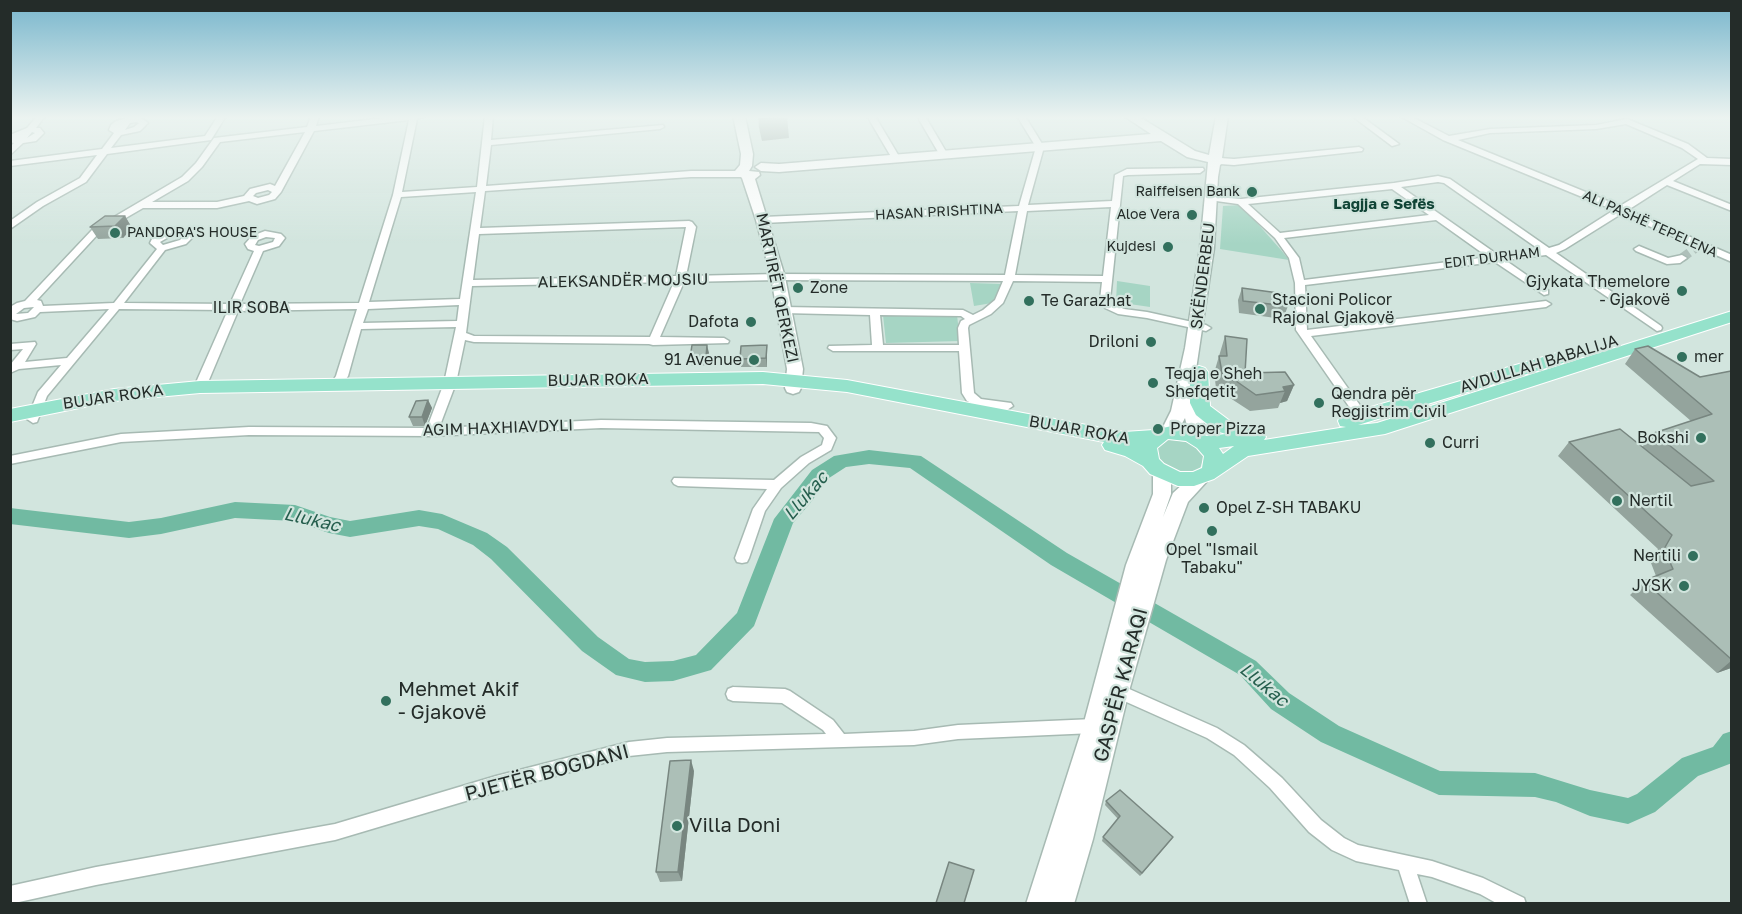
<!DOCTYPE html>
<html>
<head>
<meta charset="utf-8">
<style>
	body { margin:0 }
	#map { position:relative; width:1742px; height:914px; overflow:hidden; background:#d2e5de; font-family:"Golos Text",sans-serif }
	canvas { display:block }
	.frame { position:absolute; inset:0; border:12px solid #242c29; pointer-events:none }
</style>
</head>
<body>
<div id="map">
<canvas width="1742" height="914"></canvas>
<div class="frame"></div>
</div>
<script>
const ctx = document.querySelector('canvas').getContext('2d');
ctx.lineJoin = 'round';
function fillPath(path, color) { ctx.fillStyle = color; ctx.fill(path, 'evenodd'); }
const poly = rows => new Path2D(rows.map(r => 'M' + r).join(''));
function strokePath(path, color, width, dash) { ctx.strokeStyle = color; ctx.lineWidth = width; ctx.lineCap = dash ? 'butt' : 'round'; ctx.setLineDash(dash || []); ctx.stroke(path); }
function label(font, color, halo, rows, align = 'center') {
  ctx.font = font + ' "Golos Text",sans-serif'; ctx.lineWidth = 4.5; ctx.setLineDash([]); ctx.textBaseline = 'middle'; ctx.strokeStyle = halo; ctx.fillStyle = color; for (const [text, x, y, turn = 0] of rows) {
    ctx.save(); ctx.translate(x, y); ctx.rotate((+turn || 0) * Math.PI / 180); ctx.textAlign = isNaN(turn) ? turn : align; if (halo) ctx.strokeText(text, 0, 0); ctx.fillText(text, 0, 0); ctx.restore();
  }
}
const green = poly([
	[1241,205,1281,250,1289,260,1220,249,1223,206],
	[1117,281,1150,286,1150,307,1116,302],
	[970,283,1002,284,992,303,974,306],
	[883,315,957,315,960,341,886,343],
	[1169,439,1191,443,1202,452,1204,458,1200,468,1195,471,1180,472,1160,461,1156,450,1158,445]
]);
const river = poly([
	[869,450,921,456,1067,553,1256,661,1289,693,1339,726,1440,771,1535,773,1590,790,1628,798,1637,794,1682,758,1713,747,1723,734,1732,731,1732,763,1698,776,1655,812,1628,824,1590,816,1556,802,1535,797,1439,795,1321,742,1271,709,1240,675,1051,565,910,468,869,464,846,467,826,480,812,501,793,523,754,626,711,670,673,681,645,682,616,675,582,651,491,559,473,545,438,529,419,526,350,537,329,533,294,521,235,518,161,534,129,538,10,524,10,508,129,522,161,518,235,502,295,505,330,517,350,521,419,510,442,514,487,533,507,547,598,637,629,659,645,662,673,661,696,655,737,613,774,519,812,470,834,456,869,450]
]);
const streetTunnel = poly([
	[1682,258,1697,247]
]);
const street = poly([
	[37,116,45,116,36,128,40,128,44,133,36,141,23,143,10,155,10,147,14,143,10,142,10,135,27,128,37,116],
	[32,132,35,133,27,138,32,132],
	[127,116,140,117,148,123,140,131,121,135,111,148,205,136,218,116,226,116,211,140,107,154,86,182,43,206,10,229,10,221,37,202,80,178,97,155,10,166,10,161,102,149,114,133,109,130,111,125,116,121,124,119,127,116],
	[136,122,139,123,134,127,125,130,130,123,136,122],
	[311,116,319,116,316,126,400,116,425,116,417,119,402,192,477,187,485,116,493,116,491,140,663,125,664,127,660,129,491,145,486,186,691,171,743,171,747,174,743,177,691,177,485,191,480,228,689,221,692,222,696,227,686,276,778,274,1005,275,1018,211,763,223,758,220,763,217,1019,206,1036,147,1017,116,1025,116,1044,147,1028,205,1112,201,1115,175,1127,169,1203,168,1204,170,1200,173,1128,175,1123,176,1110,300,1113,304,1124,309,1147,312,1206,325,1211,328,1206,331,1147,318,1118,314,1105,308,1100,300,1102,282,1013,281,1003,303,991,314,969,325,968,328,974,393,981,399,1011,403,1013,406,1007,410,978,406,967,401,962,393,959,351,833,351,828,348,829,346,872,345,870,315,783,313,778,310,783,307,963,310,973,315,983,310,995,300,1003,281,778,280,684,282,660,337,724,338,729,341,728,343,653,345,649,344,474,342,465,340,456,383,439,428,601,420,811,423,827,426,836,438,831,450,809,463,781,488,765,511,749,558,747,562,742,563,737,562,735,558,753,509,767,489,678,486,674,484,672,481,674,478,774,480,801,457,822,445,824,438,819,432,601,428,431,436,249,435,121,442,10,464,10,456,121,434,249,427,427,428,444,383,456,327,361,329,348,376,341,387,333,387,331,384,336,376,357,309,238,311,206,387,200,391,194,387,228,310,119,309,47,396,37,422,33,423,27,419,38,392,61,365,19,369,10,373,10,365,23,349,10,350,10,344,35,342,36,344,25,362,67,358,109,309,40,312,35,317,17,321,10,319,10,307,17,303,25,301,92,230,182,177,196,163,214,138,307,127,311,116],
	[409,120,393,195,359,303,240,304,263,251,279,246,285,238,281,234,265,231,252,236,245,244,248,249,254,251,230,304,124,303,165,250,186,244,194,236,190,230,173,228,153,237,150,243,157,249,114,303,43,306,41,301,37,300,98,234,143,208,217,208,249,201,257,204,275,199,281,192,314,131,409,120],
	[305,132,275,186,270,184,250,189,244,196,217,202,152,202,188,181,202,167,220,142,305,132],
	[268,190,272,192,269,195,258,198,253,196,256,193,268,190],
	[476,192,460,299,369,302,401,197,476,192],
	[1111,207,1103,276,1015,275,1027,211,1111,207],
	[686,227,676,276,473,280,479,234,686,227],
	[174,234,184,236,180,240,163,245,160,242,174,234],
	[266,237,275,238,273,242,259,246,255,245,258,240,266,237],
	[674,282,650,337,474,336,466,333,472,286,674,282],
	[459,305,457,321,363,323,368,309,459,305],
	[34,307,28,313,16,314,24,308,34,307],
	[880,315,961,316,965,319,961,321,958,328,959,345,883,345,880,315],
	[867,116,875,116,900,158,899,160,893,160,867,116],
	[917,116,925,116,948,155,947,157,941,157,917,116],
	[1352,116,1361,116,1399,144,1392,146,1352,116],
	[1400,116,1410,116,1449,136,1490,129,1596,125,1627,119,1688,144,1707,158,1732,159,1732,165,1700,164,1673,181,1732,205,1732,211,1667,185,1628,210,1732,255,1732,262,1621,214,1565,249,1556,253,1661,326,1662,328,1661,330,1657,331,1546,255,1505,260,1548,290,1548,294,1544,295,1495,262,1305,285,1307,330,1546,301,1551,304,1546,307,1311,336,1369,418,1367,421,1359,421,1296,330,1295,283,1289,258,1275,238,1238,204,1209,200,1209,196,1241,199,1394,183,1438,176,1450,179,1549,248,1559,245,1614,210,1443,140,1400,116],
	[1626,124,1682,148,1698,159,1620,206,1458,140,1490,133,1596,129,1626,124],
	[1438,182,1444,183,1540,250,1498,255,1401,187,1438,182],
	[1392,189,1429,215,1280,233,1248,204,1392,189],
	[1436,220,1488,257,1304,280,1299,258,1284,238,1436,220],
	[1359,147,1363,149,1362,151,1234,165,1220,164,1216,161,1220,158,1234,159,1359,147],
	[1639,246,1668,258,1682,255,1687,258,1680,263,1667,264,1636,251,1634,249,1639,246],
	[1118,684,1217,728,1244,745,1282,778,1321,820,1344,838,1358,845,1432,861,1483,878,1524,898,1526,904,1498,904,1480,894,1432,877,1417,874,1427,904,1410,904,1399,870,1356,861,1332,850,1309,832,1270,788,1234,755,1207,738,1113,696,1111,691,1113,686,1118,684],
	[733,687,785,689,790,691,833,720,844,734,914,731,958,725,1094,719,1099,721,1102,726,1099,731,1094,733,958,739,914,745,667,752,629,756,496,792,335,840,96,885,10,904,10,886,96,867,335,824,496,776,629,742,667,738,826,734,823,730,782,703,733,701,728,699,726,694,728,689,733,687]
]);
const secondary = poly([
	[733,116,745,116,753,154,752,166,749,171,759,172,760,175,755,179,785,277,803,369,801,388,799,392,793,394,787,392,785,388,787,369,771,277,756,220,742,178,735,171,740,165,741,154,733,116],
	[1124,116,1138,116,1195,151,1209,155,1216,116,1228,116,1222,158,1226,161,1220,165,1218,177,1214,248,1194,383,1201,384,1203,388,1201,412,1208,439,1205,443,1199,445,1193,443,1190,439,1185,418,1175,437,1169,439,1163,437,1160,433,1171,411,1185,348,1200,248,1208,162,1187,157,1161,141,779,172,761,171,755,167,761,163,779,164,1151,134,1124,116],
	[1162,466,1168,468,1171,473,1171,494,1163,517,1173,493,1195,473,1201,471,1207,473,1210,478,1188,502,1166,560,1129,691,1093,839,1074,904,1026,904,1083,726,1126,565,1153,494,1153,473,1156,468,1162,466]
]);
const primary = poly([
	[1732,311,1732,322,1385,434,1248,456,1214,479,1194,486,1178,486,1150,474,1143,466,1125,456,1105,450,1102,445,1104,442,847,392,763,384,200,393,114,401,10,422,10,409,114,389,200,381,763,372,847,380,1124,432,1154,430,1176,425,1207,436,1226,434,1216,431,1196,415,1190,403,1190,372,1193,368,1199,366,1205,368,1208,372,1210,406,1230,421,1260,430,1266,437,1264,440,1346,427,1340,426,1338,421,1340,416,1557,353,1563,355,1566,359,1563,363,1358,425,1377,423,1732,311],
	[1168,439,1186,441,1197,448,1204,456,1202,468,1193,472,1180,472,1164,464,1159,459,1157,448,1168,439],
	[1234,446,1223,454,1219,448,1234,446]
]);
const wall = poly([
	[758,116,787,116,789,138,762,141,759,128],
	[125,216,132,228,123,238,98,239,90,227],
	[1242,288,1288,306,1283,319,1239,313,1238,300],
	[1225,336,1245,373,1294,385,1287,401,1280,403,1278,408,1250,411,1230,398,1217,395,1214,373],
	[1635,349,1700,377,1731,371,1731,668,1717,673,1630,595,1644,581,1656,576,1651,563,1658,549,1558,456,1569,442,1642,447,1654,433,1691,421,1625,364],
	[709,353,708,365,692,366,690,358],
	[767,353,767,367,741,367,740,359],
	[428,400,432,408,425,426,413,426,409,417],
	[694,771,682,881,660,882,656,872],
	[1106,801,1173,837,1140,876,1102,841,1103,837,1118,819,1105,805]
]);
const shadedWall = poly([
	[125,216,132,228,123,238,115,226],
	[707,345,709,353,708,365,706,357],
	[767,345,767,367,766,358],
	[1294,385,1287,401,1280,403,1285,391,1283,387],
	[428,400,432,408,425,426,422,417],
	[1731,661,1731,668,1717,673],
	[691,760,694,771,682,881,678,872],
	[1173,837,1171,840,1140,876,1142,873]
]);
const building = poly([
	[759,116,787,116,760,119,759,116],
	[105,216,125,216,115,226,90,227,105,216],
	[1242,288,1286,294,1288,306,1243,301,1242,288],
	[1225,336,1247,339,1245,373,1285,372,1294,385,1283,387,1285,391,1256,395,1236,381,1223,378,1219,356,1227,356,1225,336],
	[692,345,707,345,706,357,690,358,692,345],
	[767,345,766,358,740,359,741,346,767,345],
	[1648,346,1700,377,1731,371,1731,659,1644,581,1673,569,1664,549,1672,535,1569,442,1620,429,1691,486,1714,481,1654,433,1712,414,1635,349,1648,346],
	[428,400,422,417,409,417,416,401,428,400],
	[691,760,678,872,656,872,670,761,691,760],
	[1120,790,1173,837,1142,873,1103,837,1120,816,1106,801,1120,790],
	[949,862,974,870,964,903,936,903,949,862]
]);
const markers = [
	[1252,192,6,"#32705d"],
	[1192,215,6,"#32705d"],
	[115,233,6,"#32705d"],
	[1168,247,6,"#32705d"],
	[798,288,6,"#32705d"],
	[1682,291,6,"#32705d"],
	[1029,301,6,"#32705d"],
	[1260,309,6,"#32705d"],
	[751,322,6,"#32705d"],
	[1151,342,6,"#32705d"],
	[1682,357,6,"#32705d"],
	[754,360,6,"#32705d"],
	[1153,383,6,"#32705d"],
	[1319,403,6,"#32705d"],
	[1158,429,6,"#32705d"],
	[1701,438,6,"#32705d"],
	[1430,443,6,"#32705d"],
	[1617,501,6,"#32705d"],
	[1204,508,6,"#32705d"],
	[1212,531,6,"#32705d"],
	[1693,556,6,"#32705d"],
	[1684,586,6,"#32705d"],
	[386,701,6,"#32705d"],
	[677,826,6,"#32705d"]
];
const farPoinames = [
	["Raiffeisen Bank",1240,192],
	["Aloe Vera",1180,215],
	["PANDORA'S HOUSE",127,233,"left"],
	["Kujdesi",1156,247]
];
const farStreetnames = [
	["HASAN PRISHTINA",939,212,-3],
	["ALI PASHË TEPELENA",1650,224,24],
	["EDIT DURHAM",1492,258,-7]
];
const farNeighbourhoodnames = [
	["Lagjja e Sefës",1384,204]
];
const streetNames = [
	["SKËNDERBEU",1203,276,-83],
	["ALEKSANDËR MOJSIU",623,281,-1],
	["MARTIRËT QERKEZI",777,288,78],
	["ILIR SOBA",251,308],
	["AVDULLAH BABALIJA",1539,364,-17],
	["BUJAR ROKA",598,380,-1],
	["BUJAR ROKA",113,397,-8],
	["AGIM HAXHIAVDYLI",498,428,-2],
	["BUJAR ROKA",1079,430,10]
];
const poiNames = [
	["Gjykata Themelore",1670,282,"right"],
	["- Gjakovë",1670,300,"right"],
	["Zone",810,288],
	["Stacioni Policor",1272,300],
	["Rajonal Gjakovë",1272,318],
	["Te Garazhat",1041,301],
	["Dafota",739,322,"right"],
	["Driloni",1139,342,"right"],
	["mer",1694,357],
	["91 Avenue",742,360,"right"],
	["Teqja e Sheh",1165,374],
	["Shefqetit",1165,392],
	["Qendra për",1331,394],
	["Regjistrim Civil",1331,412],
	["Proper Pizza",1170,429],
	["Bokshi",1689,438,"right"],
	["Curri",1442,443],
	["Nertil",1629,501],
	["Opel Z-SH TABAKU",1216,508],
	["Opel \"Ismail",1212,550,"center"],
	["Tabaku\"",1212,568,"center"],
	["Nertili",1681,556,"right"],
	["JYSK",1672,586,"right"]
];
const waterNames = [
	["Llukac",806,496,-49],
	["Llukac",312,520,13],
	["Llukac",1264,685,40]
];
const nearStreetnames = [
	["GASPËR KARAQI",1121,685,-75],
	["PJETËR BOGDANI",547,773,-15]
];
const nearPoinames = [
	["Mehmet Akif",398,690],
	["- Gjakovë",398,713],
	["Villa Doni",689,826]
];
fillPath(green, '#a6d5c4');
fillPath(river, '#71baa2');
strokePath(streetTunnel, '#afc0ba', 9, [9, 4.5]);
strokePath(street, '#a7bab3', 3);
strokePath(secondary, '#a7bab3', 3);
strokePath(primary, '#fff', 2);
fillPath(street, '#fff');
fillPath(secondary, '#fff');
fillPath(primary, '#95e2cb');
fillPath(wall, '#94a49d');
fillPath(shadedWall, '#788680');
fillPath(building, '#acbfb7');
strokePath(building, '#788680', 1.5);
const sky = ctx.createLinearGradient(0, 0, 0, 244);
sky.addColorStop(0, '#78b6cc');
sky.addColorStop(0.48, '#ebf3f0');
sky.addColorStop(1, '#ebf3f000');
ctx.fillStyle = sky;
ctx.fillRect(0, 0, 1742, 244);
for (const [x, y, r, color] of markers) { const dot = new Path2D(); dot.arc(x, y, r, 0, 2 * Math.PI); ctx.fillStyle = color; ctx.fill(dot); strokePath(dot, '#d2e5de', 2); }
label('14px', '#242c29', '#d2e5de', farPoinames, 'right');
label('14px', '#242c29', '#d2e5de', farStreetnames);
label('bold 15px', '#104436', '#d2e5de', farNeighbourhoodnames);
label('16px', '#242c29', '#d2e5de', streetNames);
label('16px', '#242c29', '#d2e5de', poiNames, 'left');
label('italic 18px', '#255e4d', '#d2e5de', waterNames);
label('20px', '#242c29', '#d2e5de', nearStreetnames);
label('20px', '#242c29', '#d2e5de', nearPoinames, 'left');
</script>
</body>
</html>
